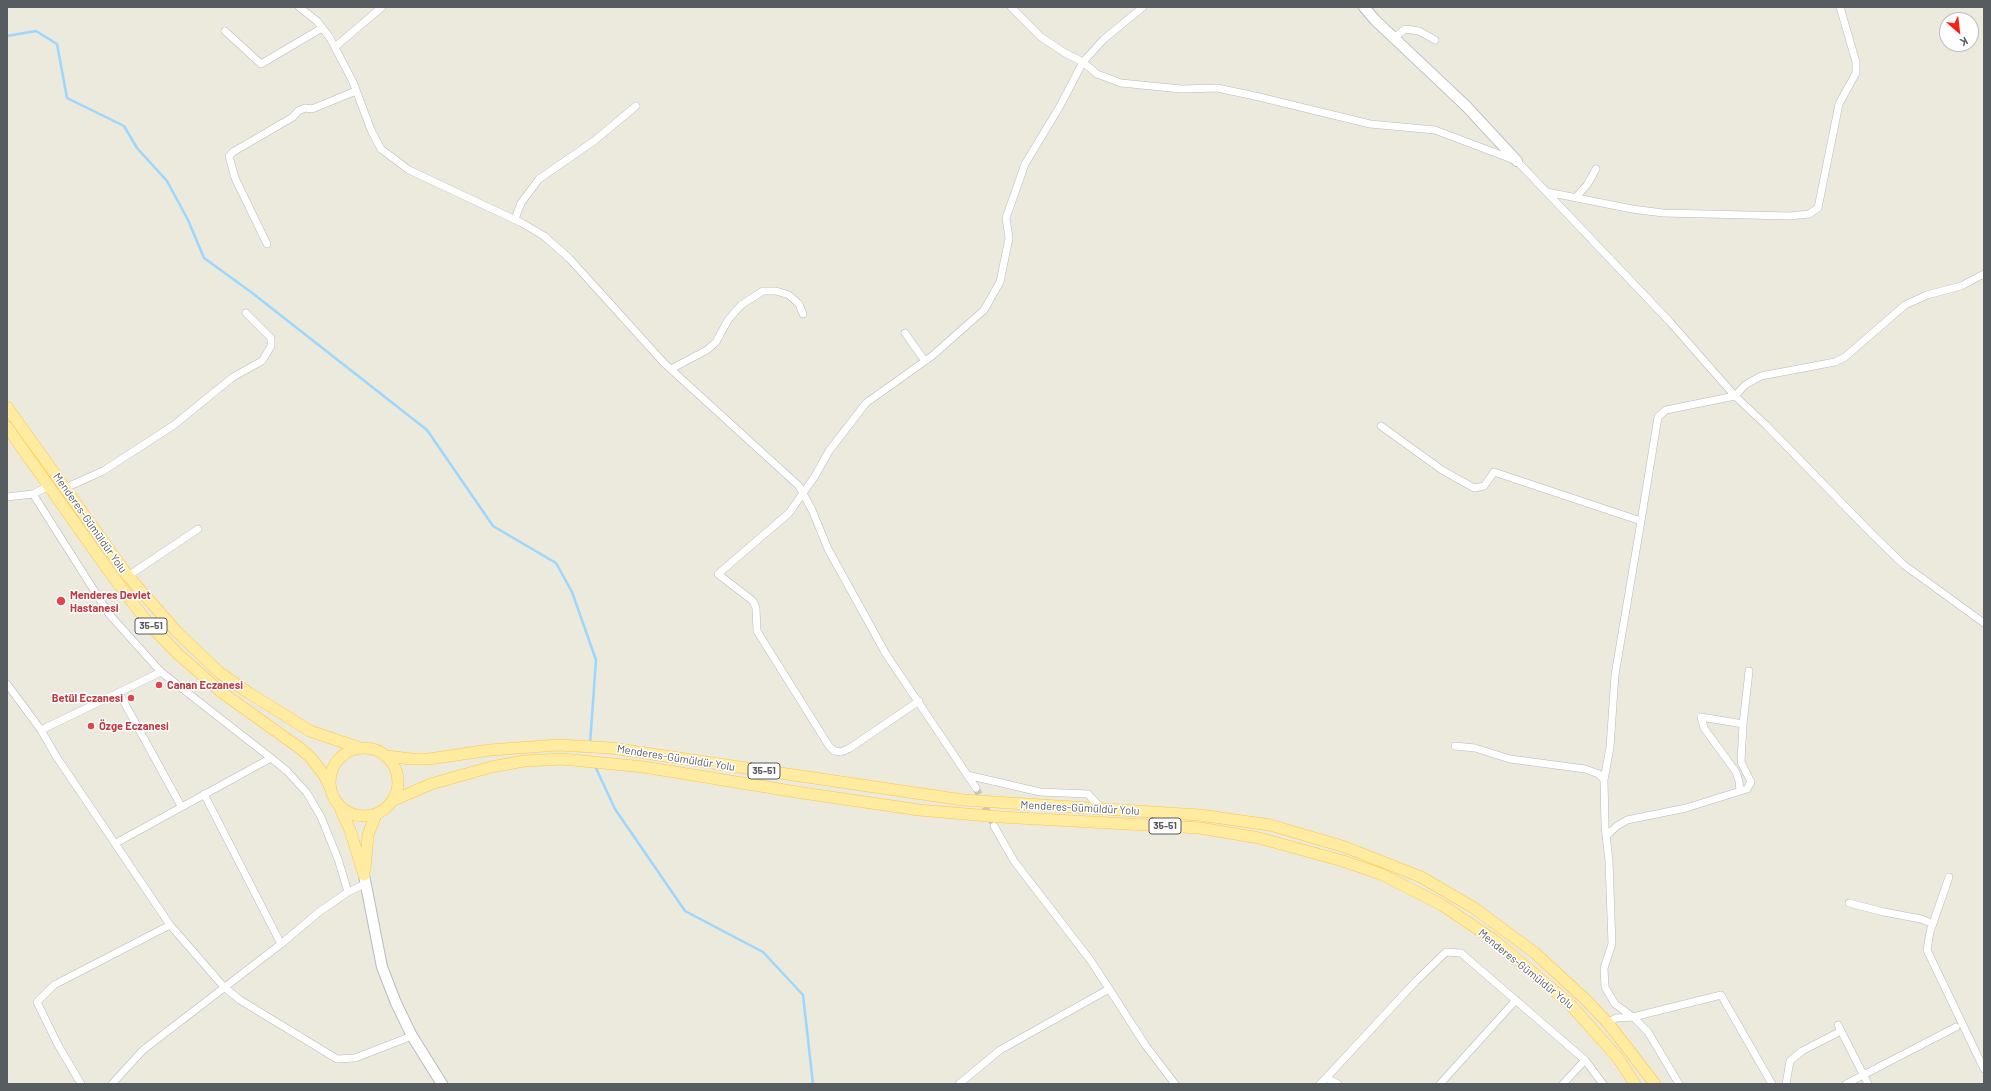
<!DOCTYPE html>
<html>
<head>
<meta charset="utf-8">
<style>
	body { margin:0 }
	#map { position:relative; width:1991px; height:1091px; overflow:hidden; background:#ece9dd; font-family:Barlow,sans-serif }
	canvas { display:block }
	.frame { position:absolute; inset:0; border:8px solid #575c61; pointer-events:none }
	.north { position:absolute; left:1939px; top:12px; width:40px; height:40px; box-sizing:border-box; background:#fff; border:1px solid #bcbec0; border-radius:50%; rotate:152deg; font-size:11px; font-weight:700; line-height:16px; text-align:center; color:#575c61 }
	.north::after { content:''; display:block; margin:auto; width:14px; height:18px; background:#f92017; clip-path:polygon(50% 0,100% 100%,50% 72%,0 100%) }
</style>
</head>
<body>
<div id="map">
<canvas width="1991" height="1091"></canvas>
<div class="frame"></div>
<div class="north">K</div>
</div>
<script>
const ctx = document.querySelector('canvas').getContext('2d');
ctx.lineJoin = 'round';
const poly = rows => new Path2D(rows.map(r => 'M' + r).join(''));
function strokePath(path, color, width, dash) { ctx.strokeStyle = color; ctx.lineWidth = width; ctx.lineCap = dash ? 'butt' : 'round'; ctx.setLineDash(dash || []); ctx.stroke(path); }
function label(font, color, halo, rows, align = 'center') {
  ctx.font = font + ' Barlow,sans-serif'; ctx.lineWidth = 3; ctx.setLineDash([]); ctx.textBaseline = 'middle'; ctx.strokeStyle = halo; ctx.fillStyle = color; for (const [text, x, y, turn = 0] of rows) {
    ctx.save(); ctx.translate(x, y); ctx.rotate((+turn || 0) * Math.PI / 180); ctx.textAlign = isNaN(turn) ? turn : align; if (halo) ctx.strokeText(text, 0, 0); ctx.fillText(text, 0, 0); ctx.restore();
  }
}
const stream = poly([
	[7,36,36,31,57,44,67,98,124,126,137,148,167,181,188,220,204,258,251,292,427,430,493,526,556,563,572,592,596,660,590,744],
	[595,766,615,809,685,911,763,952,803,995,813,1084]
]);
const streetTunnel = poly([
	[976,788,994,826]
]);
const street = poly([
	[299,7,317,21,330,38,353,82,371,130,381,149,409,170,522,223,544,236,569,258,664,363,799,486,812,510,828,549,886,654,976,788],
	[1011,7,1041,37,1065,53,1083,62,1104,39,1143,7],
	[225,31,261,64,322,28],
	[1394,38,1405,29,1419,31,1435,40],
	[335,47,382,7],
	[1547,192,1632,209,1663,213,1790,216,1809,214,1818,208,1839,104,1856,73,1856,62,1840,7],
	[1576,197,1587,185,1596,169],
	[515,219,521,203,539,179,594,141,636,106],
	[267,244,235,178,229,156,233,152,293,117,298,111,305,108,312,109,356,91],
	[905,333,925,361],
	[671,369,707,350,716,342,728,320,741,305,763,291,776,291,789,295,799,304,803,314],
	[1381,426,1442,470,1474,488,1484,486,1494,472,1641,521,1658,417,1666,410,1735,396,1745,385,1761,376,1835,362,1845,357,1905,305,1927,295,1961,286,1984,274],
	[65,488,103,471,174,425,233,377,262,361,271,346,271,338,246,313],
	[33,494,109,614,161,672,271,758,287,771,307,793,321,817,338,859,348,892],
	[7,497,33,494,49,486],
	[128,576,198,529],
	[7,684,41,730,56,756,170,925,224,987,240,1000,337,1059,355,1058,412,1036],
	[119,693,181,806],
	[919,701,850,748,841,752,834,751,829,746,757,631,756,608,753,601,718,574,789,513,815,476,829,451,866,403,932,356,984,310,1000,282,1009,238,1006,218,1025,164,1060,106,1083,62,1097,74,1121,83,1181,89,1217,88,1255,96,1370,124,1435,130,1517,161,1670,322,1735,396,1766,425,1872,534,1904,565,1984,623],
	[41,730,161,672],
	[1455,746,1475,748,1510,759,1585,769,1599,774,1604,780,1605,826,1609,861,1612,944,1604,968,1605,987,1615,1004,1633,1017,1648,1032,1679,1084],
	[967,775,1040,792,1088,794,1101,808],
	[1604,780,1610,747,1615,675,1641,521],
	[1740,791,1739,781,1736,772,1704,728,1701,717,1743,724],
	[204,794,281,944],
	[994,826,1014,861,1091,961,1146,1046,1175,1084],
	[1606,836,1617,826,1627,820,1686,808,1747,789,1751,782,1741,762,1743,724,1749,671],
	[116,843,271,758],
	[1949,877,1930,932,1927,950,1984,1069],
	[1849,903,1884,912,1921,919,1933,924],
	[1608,1023,1616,1018,1633,1017,1721,995,1772,1084],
	[1838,1025,1868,1084],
	[1326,1078,1416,981,1446,952,1461,953,1585,1060,1603,1084],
	[81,1084,57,1043,37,1002,54,985,170,925],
	[112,1084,143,1050,281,944,319,912,348,892,365,884],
	[959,1084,1000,1050,1109,989],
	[1320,1084,1326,1078,1338,1084],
	[1440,1084,1516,1000],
	[1563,1084,1585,1060],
	[1786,1084,1790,1061,1802,1051,1841,1031],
	[1846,1084,1956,1027]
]);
const secondary = poly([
	[1364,7,1375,20,1466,106,1517,161],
	[364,875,382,967,396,1003,412,1036,442,1084]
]);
const primary = poly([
	[7,407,128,576,177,632,220,673,249,693,310,731,360,748],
	[7,427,111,574,148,623,177,653,220,691,301,749,311,758,324,775,331,789],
	'330 782a34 34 0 1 1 68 0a34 34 0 1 1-68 0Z',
	[387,756,411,759,429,759,490,750,558,745,611,748,963,800,1200,815,1270,825,1345,847,1421,877,1474,908,1535,953,1585,999,1608,1023,1655,1084],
	[394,800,431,784,491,767,524,761,562,759,644,767,803,793,919,810,1001,817,1200,828,1259,838,1343,861,1381,874,1442,905,1494,940,1569,1003,1618,1058,1635,1084],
	[339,805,350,830,364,875],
	[365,869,368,835,376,814]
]);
const markers = [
	[61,601,5,"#e0444e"],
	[159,685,4,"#e0444e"],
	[131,698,4,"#e0444e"],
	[91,726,4,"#e0444e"]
];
const shields = [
	[151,626,32],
	[764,771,32],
	[1165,826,32]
];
const shieldNames = [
	["35-51",151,626],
	["35-51",764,771],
	["35-51",1165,826]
];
const streetNames = [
	["Menderes-Gümüldür Yolu",90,523,55],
	["Menderes-Gümüldür Yolu",676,758,9],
	["Menderes-Gümüldür Yolu",1080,808,3],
	["Menderes-Gümüldür Yolu",1526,969,39]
];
const healthNames = [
	["Menderes Devlet",70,595],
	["Hastanesi",70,608],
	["Canan Eczanesi",167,685],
	["Betül Eczanesi",123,698,"right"],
	["Özge Eczanesi",99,726]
];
strokePath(stream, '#9bd7ff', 2.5);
strokePath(streetTunnel, '#c7c6be', 7, [7, 3.5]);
strokePath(street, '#b6babf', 8);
strokePath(secondary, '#b7bbc2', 12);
strokePath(primary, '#ffc444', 12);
strokePath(street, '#fff', 7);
strokePath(secondary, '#fff', 10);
strokePath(primary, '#ffeca0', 11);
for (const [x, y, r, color] of markers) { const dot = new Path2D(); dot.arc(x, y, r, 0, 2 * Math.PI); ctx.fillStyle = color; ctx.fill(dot); strokePath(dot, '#fff', 1.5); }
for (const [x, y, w] of shields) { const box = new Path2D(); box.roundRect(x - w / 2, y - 8, w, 16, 3); ctx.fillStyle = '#fff'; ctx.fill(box); strokePath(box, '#575c61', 1); }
label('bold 10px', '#575c61', null, shieldNames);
label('11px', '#575c61', '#fff', streetNames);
label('bold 11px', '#be3a42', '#fff', healthNames, 'left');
</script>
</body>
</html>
